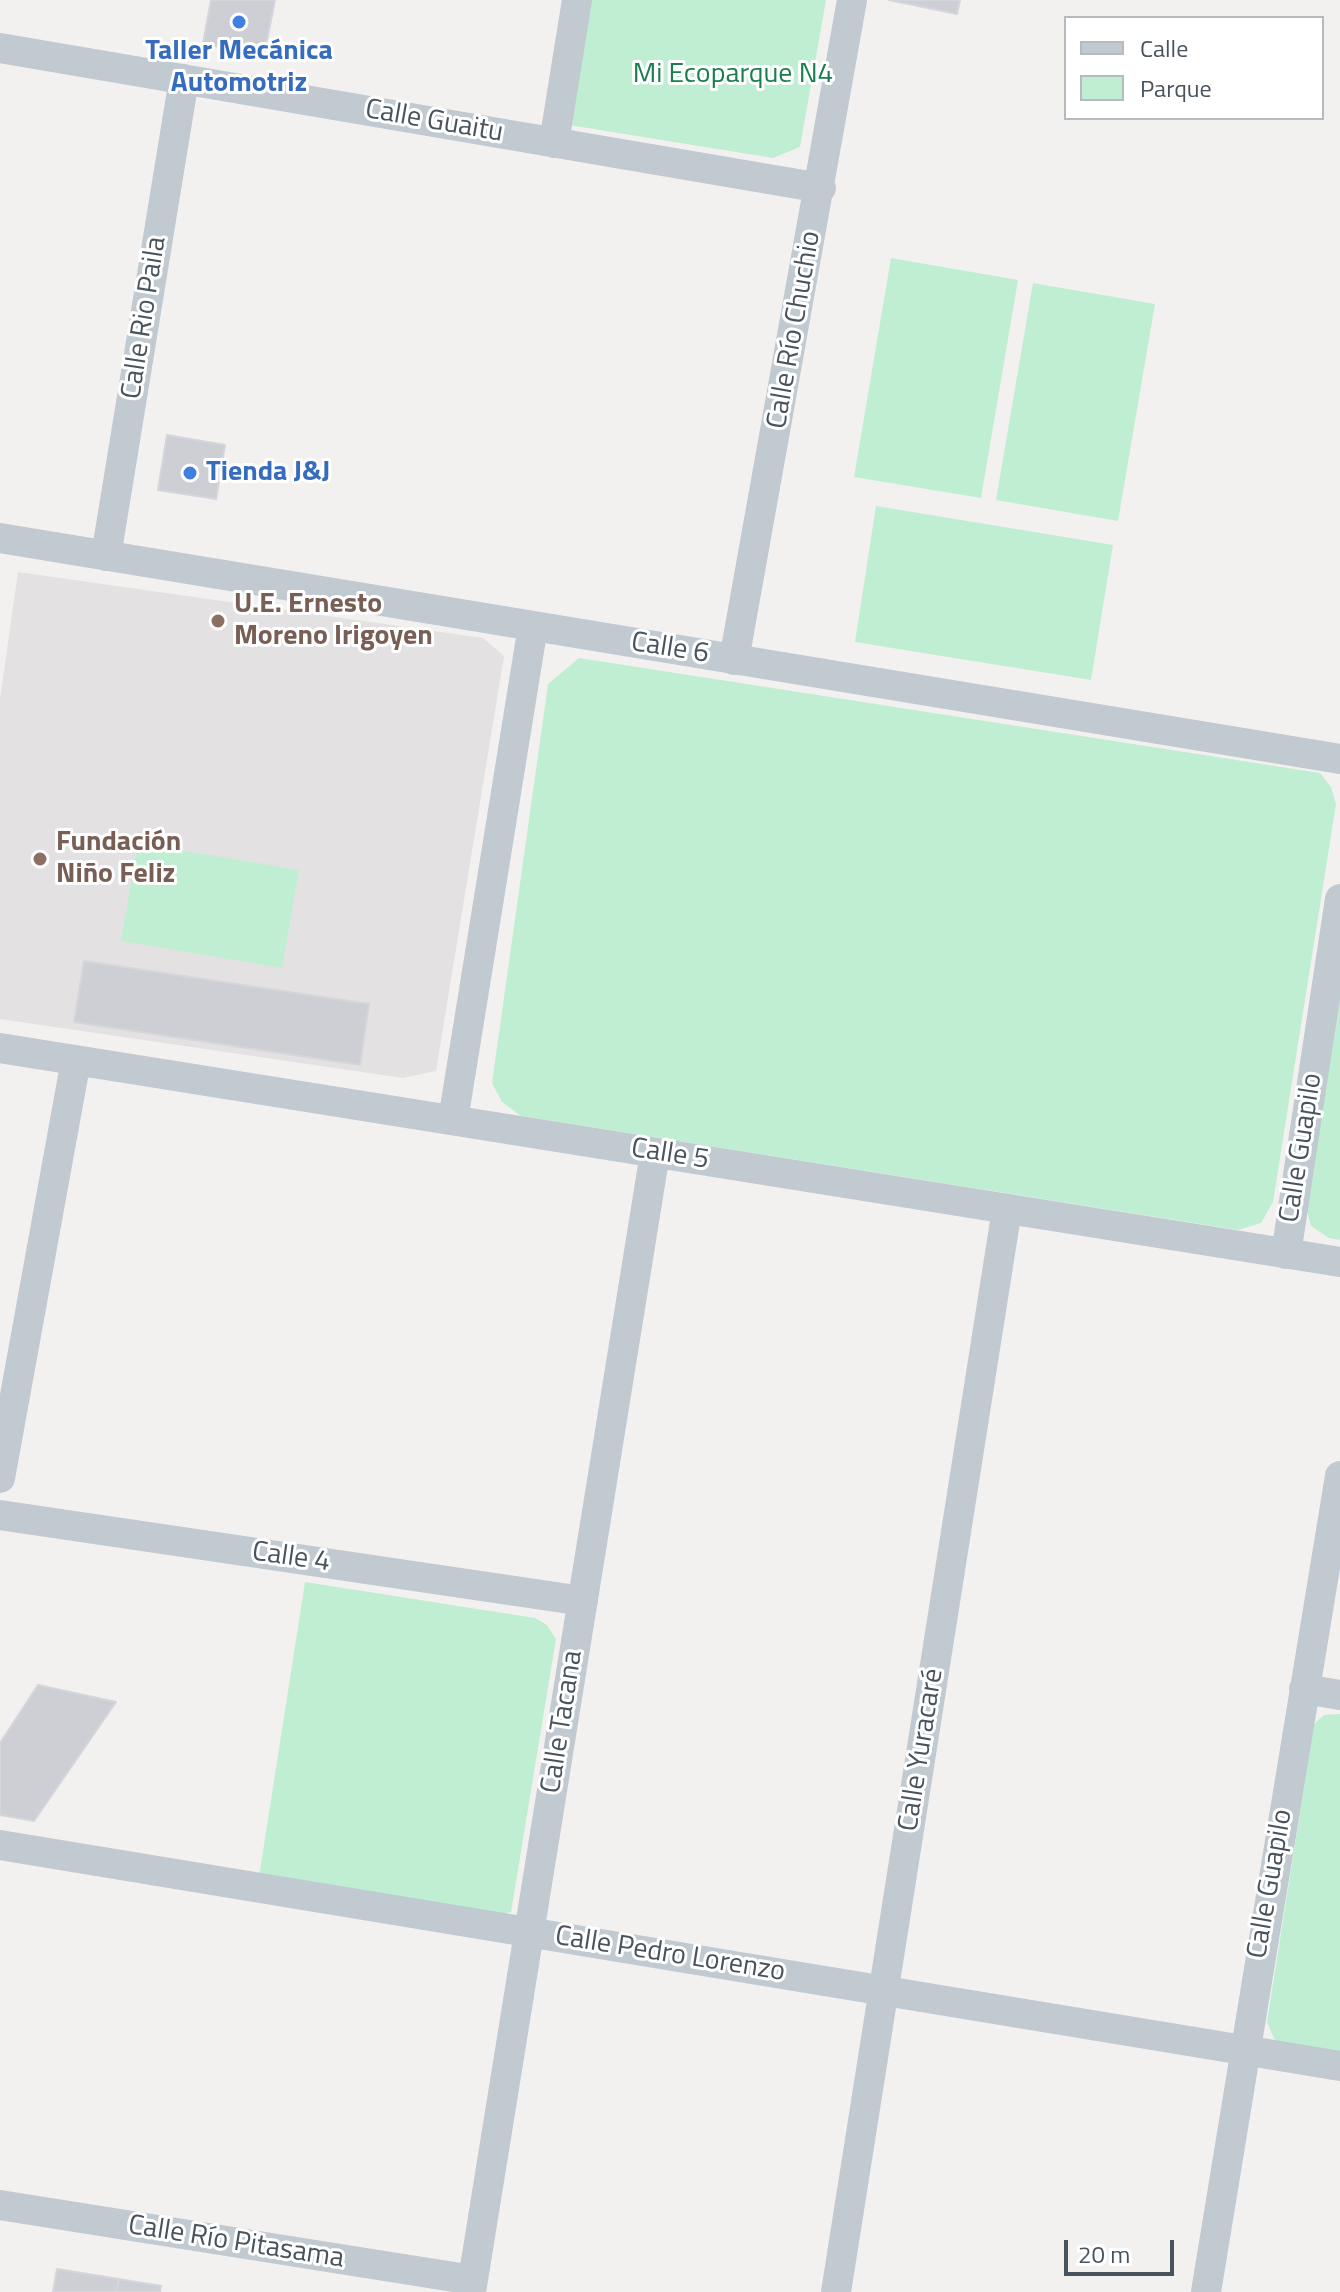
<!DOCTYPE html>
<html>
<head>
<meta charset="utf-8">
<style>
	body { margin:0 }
	#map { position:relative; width:1340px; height:2292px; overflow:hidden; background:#f3f0f0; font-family:"Titillium Web",sans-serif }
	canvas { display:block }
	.legend { position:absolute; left:1064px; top:16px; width:260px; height:104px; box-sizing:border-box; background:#fff; border:2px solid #b6babe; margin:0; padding:10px 14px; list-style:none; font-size:24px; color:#48535d }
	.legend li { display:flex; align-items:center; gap:16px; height:40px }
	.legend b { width:40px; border:2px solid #b6babe }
	.scale { position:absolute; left:1064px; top:2240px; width:110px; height:36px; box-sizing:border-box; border:4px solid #48535d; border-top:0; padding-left:10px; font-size:24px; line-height:28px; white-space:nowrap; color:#48535d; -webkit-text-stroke:6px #fff; paint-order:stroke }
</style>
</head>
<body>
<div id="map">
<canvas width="1340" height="2292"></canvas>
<ul class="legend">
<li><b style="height:10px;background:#c1cad1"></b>Calle</li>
<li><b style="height:22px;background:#c0eed3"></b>Parque</li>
</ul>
<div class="scale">20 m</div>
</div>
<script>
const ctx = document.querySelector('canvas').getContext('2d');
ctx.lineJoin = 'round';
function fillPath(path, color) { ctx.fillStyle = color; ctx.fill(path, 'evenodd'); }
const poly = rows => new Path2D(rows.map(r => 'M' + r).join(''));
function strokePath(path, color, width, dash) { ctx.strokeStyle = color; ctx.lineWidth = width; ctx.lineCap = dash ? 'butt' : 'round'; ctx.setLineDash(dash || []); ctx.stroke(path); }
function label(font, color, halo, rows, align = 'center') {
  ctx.font = font + ' "Titillium Web",sans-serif'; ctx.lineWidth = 6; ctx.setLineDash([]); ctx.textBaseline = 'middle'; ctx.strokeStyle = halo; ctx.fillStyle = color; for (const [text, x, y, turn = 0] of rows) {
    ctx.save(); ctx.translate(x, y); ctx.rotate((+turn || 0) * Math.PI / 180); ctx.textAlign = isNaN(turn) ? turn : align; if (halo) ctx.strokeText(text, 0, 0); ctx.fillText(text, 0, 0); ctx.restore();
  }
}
const education = poly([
	[18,572,483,638,504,656,436,1071,403,1078,0,1019,0,699]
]);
const green = poly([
	[589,0,826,0,800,147,773,158,569,125],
	[891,258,1018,280,981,498,854,477],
	[1033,283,1155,304,1118,521,996,500],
	[876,506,1113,545,1091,680,855,642],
	[579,658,1320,773,1331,787,1336,804,1273,1202,1261,1223,1238,1230,521,1116,502,1102,492,1083,548,684],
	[138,843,299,870,282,968,121,941],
	[1340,984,1340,1240,1329,1238,1311,1226,1306,1208],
	[305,1582,535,1618,547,1625,556,1639,511,1912,495,1916,259,1877],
	[1340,1714,1340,2060,1279,2050,1267,2022,1314,1724,1324,1715]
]);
const building = poly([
	[211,0,275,0,264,55,203,44,211,0],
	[889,0,960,0,957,14,889,0],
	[167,435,225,445,216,499,158,490,167,435],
	[84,961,369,1004,360,1065,74,1022,84,961],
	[38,1685,116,1702,34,1821,0,1815,0,1743,38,1685],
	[57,2269,119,2279,116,2292,53,2292,57,2269],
	[119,2279,161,2286,160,2292,116,2292,119,2279]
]);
const street = poly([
	[0,48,821,188],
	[554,143,577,0],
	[0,538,1340,759],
	[106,556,184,79],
	[734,660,852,0],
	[0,1048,1340,1262],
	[453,1120,533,626],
	[1286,1254,1340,899],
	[0,1478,76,1060],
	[0,1515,583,1601],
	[1304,1689,1340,1695],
	[0,1845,1340,2066],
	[0,2205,473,2280],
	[471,2292,655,1153],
	[836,2292,1007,1209],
	[1206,2292,1340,1476]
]);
const markers = [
	[239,22,8,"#3f7fe0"],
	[190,473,8,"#3f7fe0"],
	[218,621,8,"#8d6e63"],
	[40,859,8,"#8d6e63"]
];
const shopNames = [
	["Taller Mecánica",239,52],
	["Automotriz",239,84],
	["Tienda J&J",206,473,"left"]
];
const parkNames = [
	["Mi Ecoparque N4",733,75]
];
const streetNames = [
	["Calle Guaitu",434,122,10],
	["Calle Rio Paila",145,318,-81],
	["Calle Río Chuchio",795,330,-80],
	["Calle 6",670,649,9],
	["Calle Guapilo",1302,1148,-81],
	["Calle 5",670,1155,9],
	["Calle 4",291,1558,8],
	["Calle Tacana",563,1722,-81],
	["Calle Yuracaré",922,1750,-81],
	["Calle Guapilo",1271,1884,-80],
	["Calle Pedro Lorenzo",670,1955,9],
	["Calle Río Pitasama",236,2243,9]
];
const educationNames = [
	["U.E. Ernesto",234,605],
	["Moreno Irigoyen",234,637],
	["Fundación",56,843],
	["Niño Feliz",56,875]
];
fillPath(education, '#e4e1e2');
fillPath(green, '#c0eed3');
fillPath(building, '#cdcfd5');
strokePath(building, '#d4d6db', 2);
strokePath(street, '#c1cad1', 30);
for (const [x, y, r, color] of markers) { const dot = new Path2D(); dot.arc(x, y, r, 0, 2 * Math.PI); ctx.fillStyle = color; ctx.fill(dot); strokePath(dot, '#fff', 3); }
label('bold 28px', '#366cbe', '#fff', shopNames);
label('28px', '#1a7e4e', '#fff', parkNames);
label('28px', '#48535d', '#fff', streetNames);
label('bold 28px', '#785e54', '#fff', educationNames, 'left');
</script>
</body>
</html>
